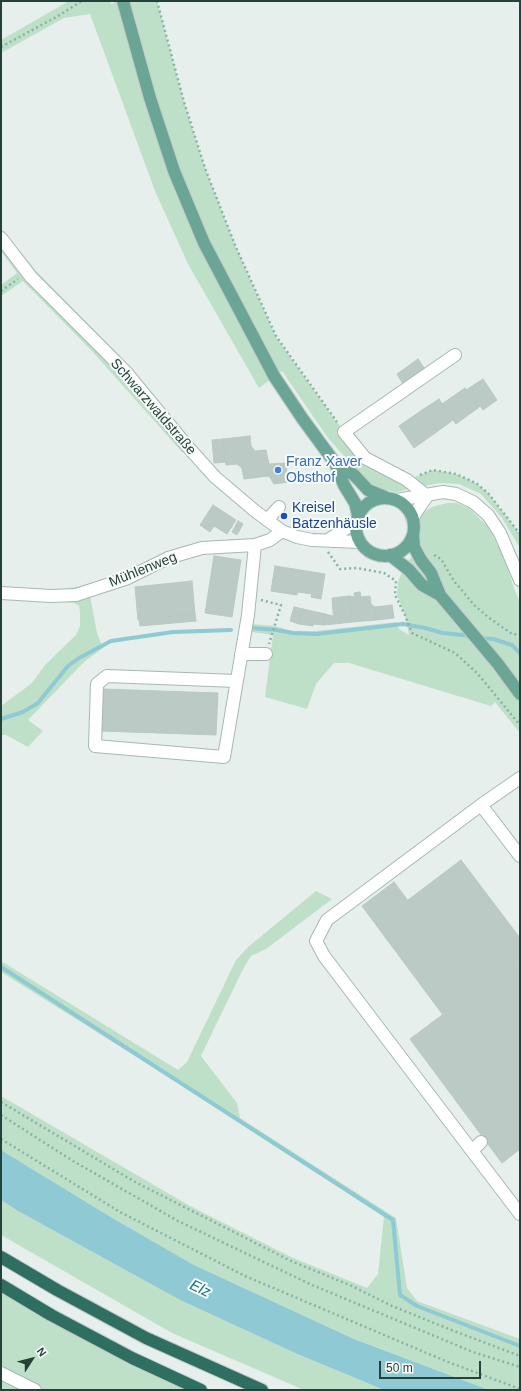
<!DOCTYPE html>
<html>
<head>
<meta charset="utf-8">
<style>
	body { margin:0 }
	#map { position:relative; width:521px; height:1391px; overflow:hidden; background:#e6efeb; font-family:Arial,sans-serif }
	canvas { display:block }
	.frame { position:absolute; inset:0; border:2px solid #24423a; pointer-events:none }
	.north { position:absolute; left:12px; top:1339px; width:40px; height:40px; -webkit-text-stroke:3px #f7fbf9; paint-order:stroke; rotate:54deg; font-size:11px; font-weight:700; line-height:16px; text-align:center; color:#24423a }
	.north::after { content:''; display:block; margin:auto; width:14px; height:18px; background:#24423a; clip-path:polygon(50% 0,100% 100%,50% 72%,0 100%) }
	.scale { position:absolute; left:379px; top:1361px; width:102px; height:18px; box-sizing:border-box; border:2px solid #24423a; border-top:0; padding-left:5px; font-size:12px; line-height:14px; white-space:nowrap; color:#24423a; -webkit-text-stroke:3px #f7fbf9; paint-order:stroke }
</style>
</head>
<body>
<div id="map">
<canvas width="521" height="1391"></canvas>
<div class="frame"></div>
<div class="north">N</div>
<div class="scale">50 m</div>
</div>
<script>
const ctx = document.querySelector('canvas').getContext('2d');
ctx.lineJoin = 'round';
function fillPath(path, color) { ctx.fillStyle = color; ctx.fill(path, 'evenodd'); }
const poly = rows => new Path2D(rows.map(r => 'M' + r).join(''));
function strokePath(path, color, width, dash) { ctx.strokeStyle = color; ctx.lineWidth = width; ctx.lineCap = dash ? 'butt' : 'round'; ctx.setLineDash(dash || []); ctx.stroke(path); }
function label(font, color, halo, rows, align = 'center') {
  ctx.font = font + ' Arial,sans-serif'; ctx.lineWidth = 4; ctx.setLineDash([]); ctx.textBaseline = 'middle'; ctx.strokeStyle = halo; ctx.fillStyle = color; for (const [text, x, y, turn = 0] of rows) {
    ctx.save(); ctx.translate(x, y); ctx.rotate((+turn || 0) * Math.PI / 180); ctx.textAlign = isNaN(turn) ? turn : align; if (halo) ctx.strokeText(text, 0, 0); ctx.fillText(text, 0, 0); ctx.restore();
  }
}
const green = poly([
	[69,1,110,1,111,4,118,1,157,1,184,102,205,168,235,245,276,337,333,417,365,458,407,480,433,470,456,474,476,483,488,493,520,534,520,548,502,518,481,494,459,484,439,483,396,492,380,489,366,481,328,438,282,371,259,388,188,264,155,191,90,14,64,18,1,53,1,40],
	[1,228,37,272,119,355,193,443,182,452,91,350,23,281,1,296,1,285,17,273,1,251],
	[447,503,457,503,469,508,489,528,504,557,515,591,520,602,520,733,495,702,491,706,349,663,334,663,316,684,307,709,265,697,273,635,252,632,252,624,275,626,291,631,316,631,396,622,399,629,409,635,405,615,397,595,398,582,406,562,421,551,418,533,419,515,432,507],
	[88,585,97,633,103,648,84,662,28,720,43,731,28,747,6,735,1,735,1,706,32,683,45,665,76,635,80,626,80,613,79,606,74,603,15,599,1,588,57,590],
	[316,891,332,899,266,949,251,956,242,971,201,1056,237,1103,240,1118,396,1218,407,1288,417,1301,520,1339,520,1390,489,1390,354,1339,194,1265,114,1219,1,1150,1,1096,190,1206,291,1257,367,1288,378,1274,384,1217,186,1088,1,972,1,961,178,1070,187,1062,236,960,248,947],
	[1,1200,18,1211,180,1300,295,1353,384,1390,304,1390,172,1333,1,1235],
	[1,1285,201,1390,1,1390]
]);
const water = poly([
	[1,1150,114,1219,194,1265,354,1339,489,1390,384,1390,295,1353,180,1300,18,1211,1,1200]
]);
const stream = poly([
	[252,628,277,630,293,633,317,634,403,624,425,628,443,633,472,636],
	[480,638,493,639,512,645,520,653],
	[1,719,23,712,38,703,68,666,79,658,111,641,173,632,231,630],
	[1,967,393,1220,400,1295,417,1306,520,1346]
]);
const building = poly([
	[418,359,425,369,403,384,397,374,418,359],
	[483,379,497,400,483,410,480,406,478,408,466,390,483,379],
	[465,388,478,408,456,424,442,404,465,388],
	[439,399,453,420,438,431,422,410,439,399],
	[422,410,438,431,414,448,399,426,422,410],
	[250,436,251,446,255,451,266,450,269,464,269,476,244,479,242,468,237,464,226,465,223,439,250,436],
	[223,439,226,462,214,463,212,440,223,439],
	[286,463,288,482,274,484,269,476,269,464,286,463],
	[213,505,236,520,227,534,214,526,210,532,200,525,213,505],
	[238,521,243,524,237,535,232,532,238,521],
	[214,556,241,560,232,617,205,613,214,556],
	[275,566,325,574,321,599,311,597,312,594,298,592,297,595,271,591,275,566],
	[192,581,195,614,138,620,135,587,192,581],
	[360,592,361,597,370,596,371,604,375,607,376,620,352,622,349,596,355,597,354,593,360,592],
	[349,596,352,622,334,624,332,598,349,596],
	[392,605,394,618,376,620,375,607,392,605],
	[294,607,303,609,299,624,290,621,294,607],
	[303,609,325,614,324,625,313,624,313,626,299,624,303,609],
	[195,614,196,621,140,626,139,619,195,614],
	[325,614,333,616,334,624,324,625,325,614],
	[102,689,218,693,216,735,101,731,102,689],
	[461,860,520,938,520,957,475,990,408,900,461,860],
	[394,882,475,990,443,1015,362,906,394,882],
	[520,957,520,1149,502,1163,410,1039,520,957]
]);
const path = poly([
	[157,1,184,102,205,168,235,245,276,336,337,422],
	[1,47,58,16,82,1],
	[1,291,18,279],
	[420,475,433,470,456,474,476,483,488,493,520,534],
	[328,552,340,569,357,568,384,573,396,581,395,595,405,615,412,633,455,653,477,673,520,725],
	[434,555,441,559,454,581,474,605,488,617,512,634,520,635],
	[261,600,281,605,269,644],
	[1,1102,135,1182,291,1261,352,1286,392,1306,454,1331,520,1356],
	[1,1115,73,1161,178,1221,312,1285,473,1352,520,1367],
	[1,1139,120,1212,245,1276,448,1362,520,1389]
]);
const minor = poly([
	[1,238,31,277,126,372,188,447,215,477,255,511,282,531,297,537,312,540,360,542],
	[427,496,407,480,365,458,344,432,455,355],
	[397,500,443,492,456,494,473,502,488,515,500,533,520,580],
	[412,518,427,496],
	[267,520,279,507],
	[328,540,356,522],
	[1,593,51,596,76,595,128,578,168,558,202,548,255,545,270,540,282,531],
	[241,654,266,654],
	[237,681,107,676,97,684,95,746,224,757,248,615,255,545],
	[520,778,481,805,520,856],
	[481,1142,472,1151,520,1214],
	[472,1151,324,956,316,941,327,920,481,805],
	[1,1373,35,1390]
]);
const major = poly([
	[123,1,150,98,174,171,204,243,274,376,302,418,335,463,344,485,355,503,358,515],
	[335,463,354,475,368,490,385,497],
	'356 527a29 29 0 1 1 58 0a29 29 0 1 1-58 0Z',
	[413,535,414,547,421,560,431,573,440,595,498,664,520,694],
	[390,555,409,570,422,585,440,595]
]);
const highway = poly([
	[1,1257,57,1290,146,1338,262,1390],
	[1,1285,51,1315,132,1358,201,1390]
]);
const markers = [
	[278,470,4,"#3f7fe0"],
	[284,516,4,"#1a4fb4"]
];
const streetNames = [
	["Schwarzwaldstraße",153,407,49],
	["Mühlenweg",143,570,-22]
];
const shopNames = [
	["Franz Xaver",286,462],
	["Obsthof",286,478]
];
const transitNames = [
	["Kreisel",292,508],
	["Batzenhäusle",292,524]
];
const waterNames = [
	["Elz",200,1289,26]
];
fillPath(green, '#bfe0c8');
fillPath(water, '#8ec9d4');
strokePath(stream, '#8ec9d4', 4);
fillPath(building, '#bbcac4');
strokePath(building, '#b8c9c2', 1);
strokePath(minor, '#a8b8b2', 14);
strokePath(major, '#c2cac8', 14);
strokePath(highway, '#c2cac8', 14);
strokePath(path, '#86b3a5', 2.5, [2, 3]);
strokePath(minor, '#fff', 12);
strokePath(major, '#6aa596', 12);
strokePath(highway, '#2f6f62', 12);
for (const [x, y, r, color] of markers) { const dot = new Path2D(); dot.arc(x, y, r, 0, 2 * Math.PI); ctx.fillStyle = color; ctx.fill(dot); strokePath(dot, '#f7fbf9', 1.5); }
label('14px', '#24423a', '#f7fbf9', streetNames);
label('14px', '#366cbe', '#f7fbf9', shopNames, 'left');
label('14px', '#164399', '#f7fbf9', transitNames, 'left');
label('italic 15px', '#1c6f80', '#f7fbf9', waterNames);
</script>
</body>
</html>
